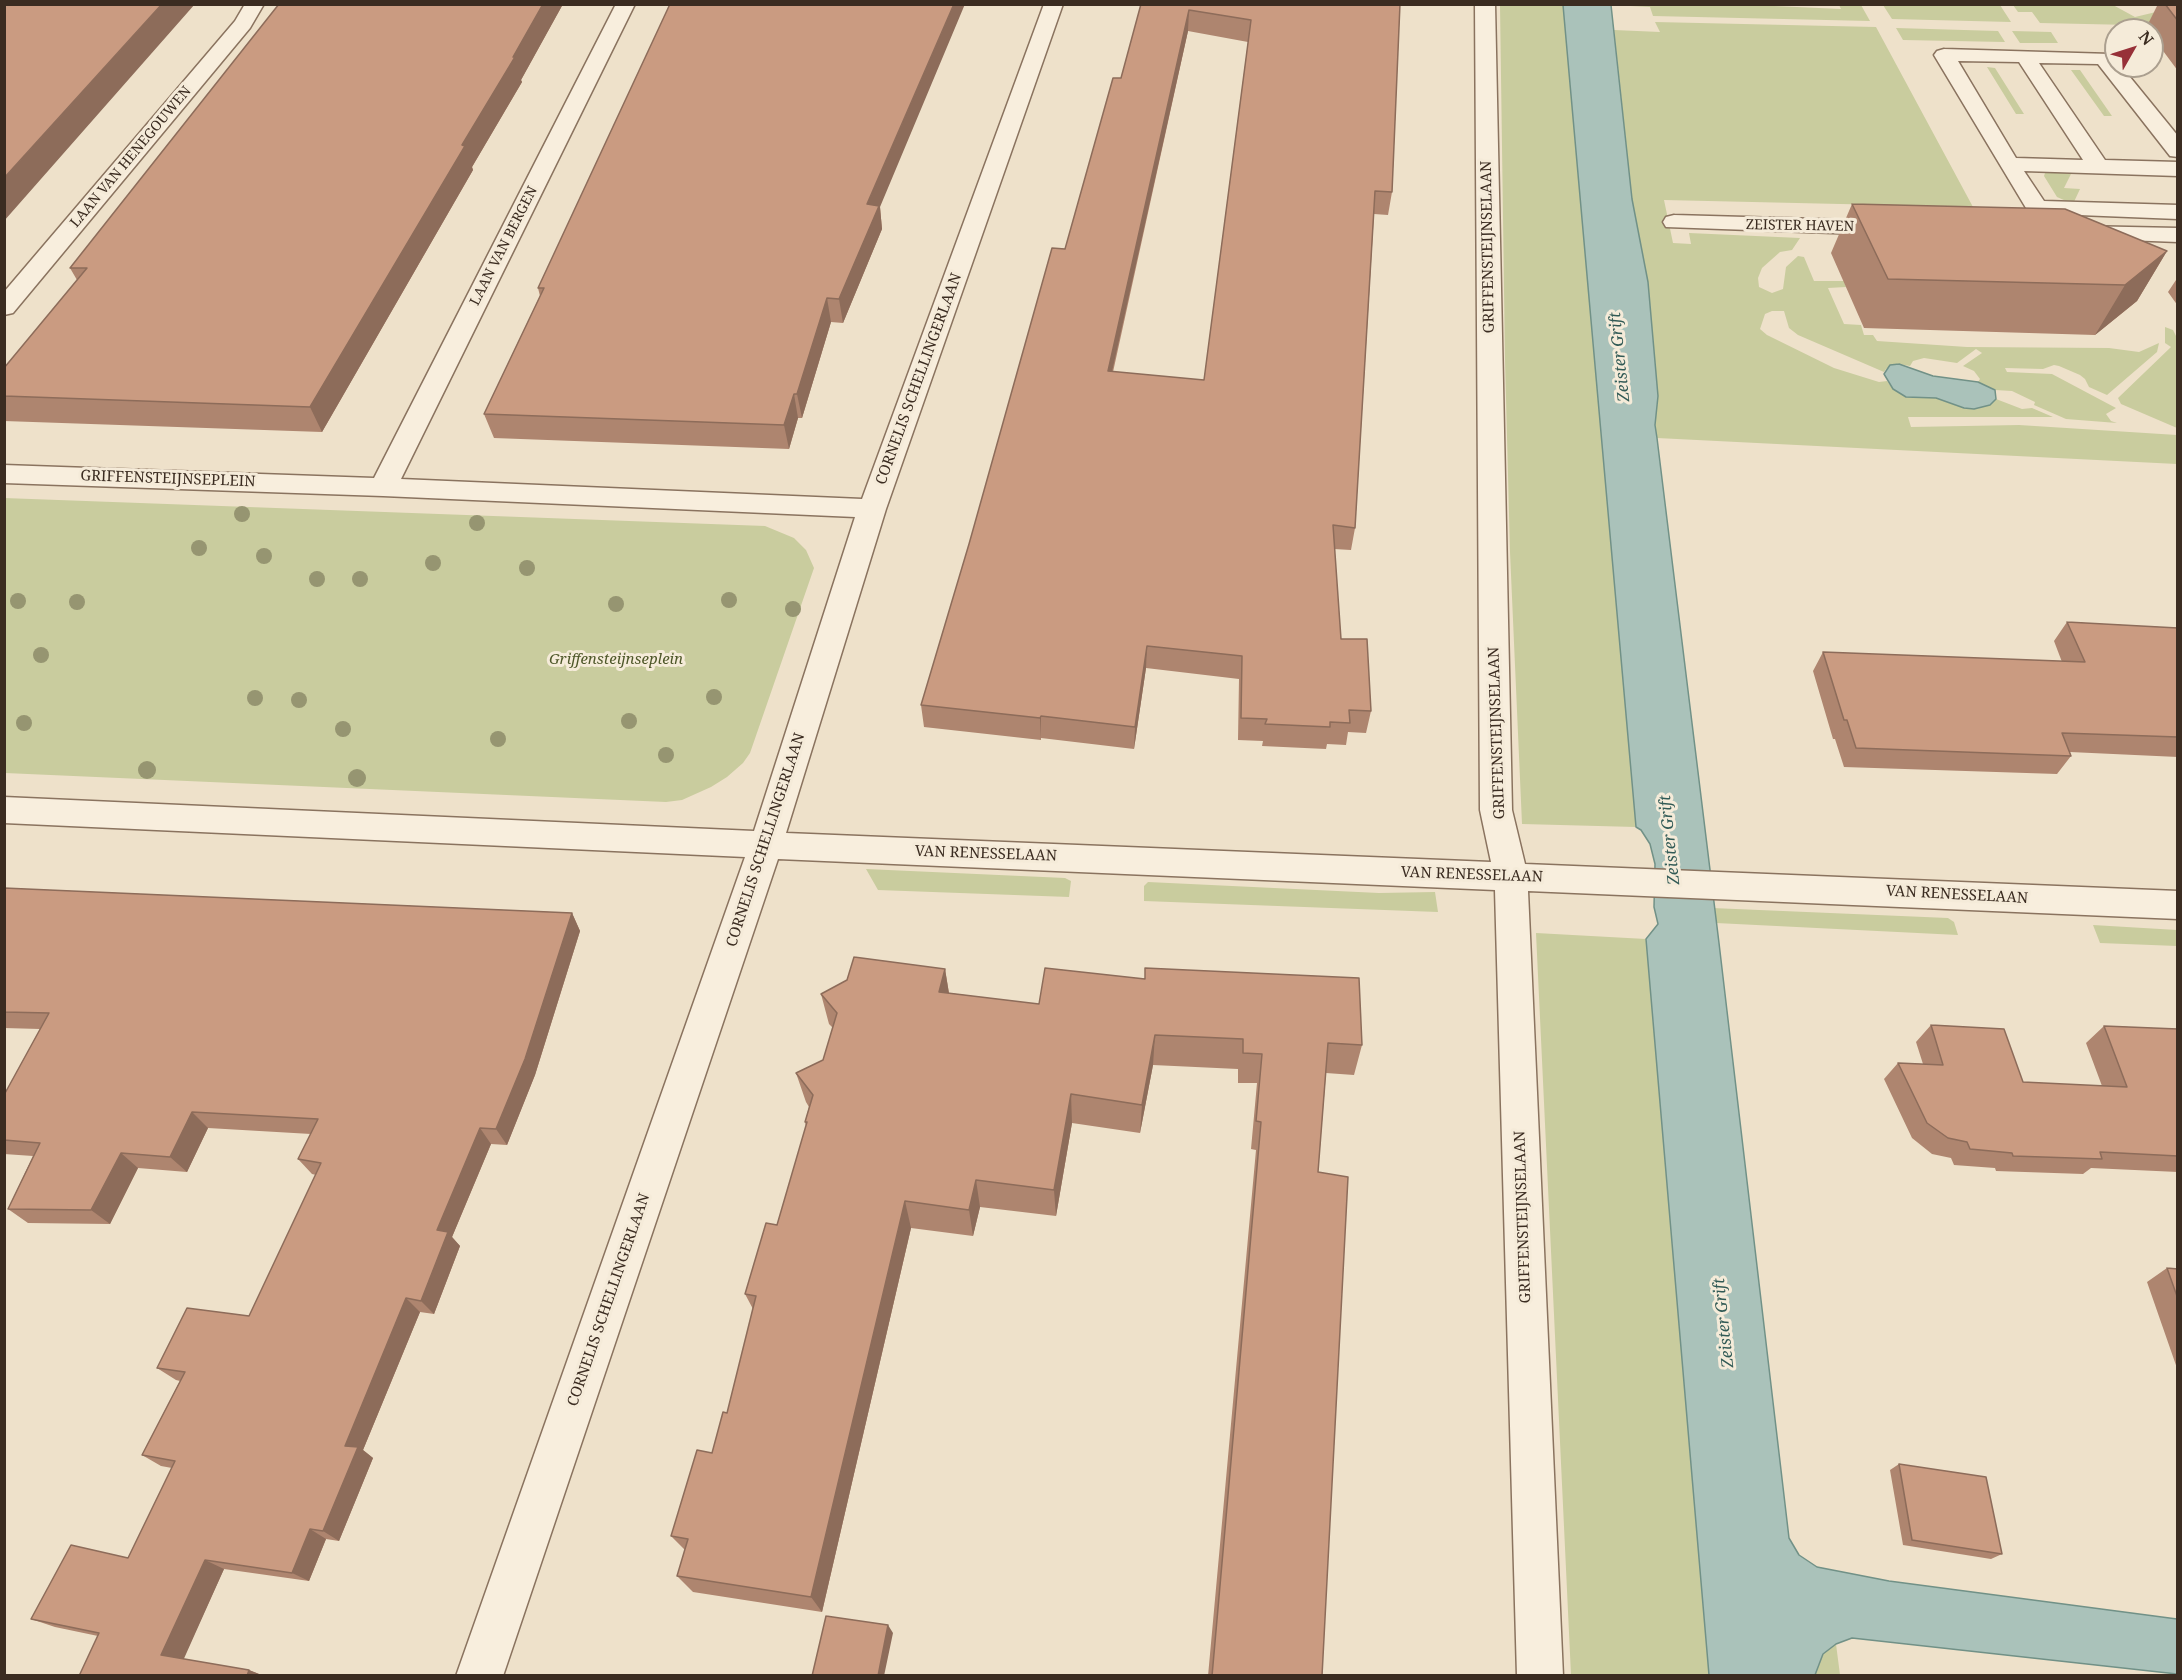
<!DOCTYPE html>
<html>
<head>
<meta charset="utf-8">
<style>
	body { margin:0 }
	#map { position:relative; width:2182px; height:1680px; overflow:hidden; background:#eee1ca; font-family:"Noto Serif",serif }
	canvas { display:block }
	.frame { position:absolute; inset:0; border:6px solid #3b2c21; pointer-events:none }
	.north { position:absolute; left:2104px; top:18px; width:60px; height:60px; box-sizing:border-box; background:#f5ebd9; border:2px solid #ab9f8f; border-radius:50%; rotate:51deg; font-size:16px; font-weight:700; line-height:24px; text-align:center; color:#3b2c21 }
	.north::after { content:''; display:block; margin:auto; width:21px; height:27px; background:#973038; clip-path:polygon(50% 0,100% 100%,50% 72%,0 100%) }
</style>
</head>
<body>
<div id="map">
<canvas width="2182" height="1680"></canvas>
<div class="frame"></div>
<div class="north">N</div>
</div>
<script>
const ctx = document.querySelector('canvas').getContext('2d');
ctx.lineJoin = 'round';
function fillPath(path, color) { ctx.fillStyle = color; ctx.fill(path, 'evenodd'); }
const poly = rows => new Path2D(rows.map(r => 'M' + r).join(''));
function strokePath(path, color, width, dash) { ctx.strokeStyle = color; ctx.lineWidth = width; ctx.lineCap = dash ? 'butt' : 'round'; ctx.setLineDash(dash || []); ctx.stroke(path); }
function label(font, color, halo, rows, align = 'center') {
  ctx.font = font + ' "Noto Serif",serif'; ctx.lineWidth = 6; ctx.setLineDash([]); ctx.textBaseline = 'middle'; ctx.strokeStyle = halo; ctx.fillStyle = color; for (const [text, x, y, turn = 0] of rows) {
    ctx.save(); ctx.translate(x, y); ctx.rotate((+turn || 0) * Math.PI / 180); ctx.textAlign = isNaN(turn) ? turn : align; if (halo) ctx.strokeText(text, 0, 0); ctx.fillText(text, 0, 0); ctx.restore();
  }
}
const green = poly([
	[1730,4,1841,9,1839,5,1861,5,1870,21,1653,16,1650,7,1611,5],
	[1500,5,1563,5,1636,827,1522,824,1510,552,1505,360],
	[1883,5,2000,5,2011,22,1892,19],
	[2013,5,2113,5,2135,17,2177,7,2177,26,2040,23,2032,12,2018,12],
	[1655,22,1876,27,1973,207,1664,200,1673,243,1691,244,1689,233,1800,238,1792,250,1780,252,1762,268,1758,278,1759,287,1772,293,1783,289,1786,267,1798,256,1804,257,1814,281,1844,281,1846,287,1828,288,1844,324,1861,325,1864,335,1873,335,1877,341,1967,347,2109,348,2139,352,2159,343,2157,352,2107,395,2089,387,2085,379,2080,375,2059,366,2054,365,2043,369,2005,368,2007,372,2052,374,2116,408,2106,414,2111,421,2117,423,2066,419,2034,405,2035,402,2012,391,1995,390,1978,382,1980,379,1974,371,1963,366,1982,353,1976,349,1957,363,1924,358,1913,361,1910,366,1899,364,1886,369,1884,372,1798,335,1789,328,1784,311,1772,311,1765,314,1760,329,1767,335,1834,368,1879,382,1887,381,1893,389,1906,397,1936,398,1964,408,1974,409,1980,408,1996,399,2022,409,2032,408,2053,417,1908,417,1911,427,2019,425,2177,435,2177,464,1657,438,1655,425,1658,396,1648,282,1632,199,1614,30,1660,32],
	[1896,28,1998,31,2005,42,1903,40],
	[2012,31,2051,32,2058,43,2020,43],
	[1987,67,1995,68,2024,114,2016,114],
	[2071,70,2080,70,2112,116,2104,116],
	[2051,171,2072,172,2064,188,2080,189,2073,204,2057,197,2044,176,2045,173],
	[2165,327,2173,330,2177,338,2177,428,2121,404,2118,398,2171,347,2165,343],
	[4,498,765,526,794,538,806,550,814,568,750,753,743,763,727,777,711,787,682,800,666,802,5,773],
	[866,869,1065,878,1071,881,1069,897,878,890],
	[1148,882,1379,893,1435,892,1438,912,1144,901,1144,886],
	[1712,908,1948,918,1954,922,1958,935,1716,923],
	[2093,925,2177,930,2177,946,2100,943],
	[1536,933,1646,939,1709,1675,1571,1675],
	[1836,1644,1840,1675,1815,1675,1823,1654]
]);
const water = poly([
	[1563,5,1611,5,1632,199,1648,282,1658,396,1655,425,1657,438,1719,943,1789,1538,1799,1555,1817,1567,1889,1581,2177,1619,2177,1674,1852,1638,1836,1644,1823,1654,1815,1675,1709,1675,1646,939,1658,924,1654,907,1655,864,1650,844,1641,830,1636,827,1563,5],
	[1899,364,1933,376,1978,382,1995,390,1996,399,1990,405,1974,409,1964,408,1936,398,1906,397,1893,389,1884,374,1890,365,1899,364]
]);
const lane = poly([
	[1944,49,2111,54,2116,60,2116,66,2121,66,2178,136,2178,157,2170,156,2098,64,2039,63,2105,160,2178,162,2178,176,2024,171,2044,201,2178,205,2178,219,2029,213,1934,55,1937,51,1944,49],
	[1958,61,2019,62,2083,160,2016,158,1958,61]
]);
const street = poly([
	[245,4,264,4,250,28,13,313,4,315,4,292,235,21,245,4],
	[616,4,635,4,401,479,862,499,1044,4,1063,4,886,509,786,833,1491,862,1480,810,1475,4,1495,4,1512,810,1525,864,2178,891,2178,919,1528,891,1563,1676,1517,1676,1495,890,778,859,503,1676,456,1676,745,857,4,823,4,797,754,831,855,517,383,496,4,483,4,465,374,478,616,4],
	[1674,215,1888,221,1896,223,1899,228,1896,233,1888,235,1666,227,1663,222,1666,217,1674,215],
	[2080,226,2178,228,2178,242,2072,238,2068,233,2072,228,2080,226]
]);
const trees = [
	[242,514,8],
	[477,523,8],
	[199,548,8],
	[264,556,8],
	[433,563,8],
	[527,568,8],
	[317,579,8],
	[360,579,8],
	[729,600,8],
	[18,601,8],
	[77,602,8],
	[616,604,8],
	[793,609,8],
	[41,655,8],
	[714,697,8],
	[255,698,8],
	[299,700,8],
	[629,721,8],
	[24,723,8],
	[343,729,8],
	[498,739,8],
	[666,755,8],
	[147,770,9],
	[357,778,9]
];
const wall = poly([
	[279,4,563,4,521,80,522,82,472,167,473,170,322,432,4,421,4,368,77,280,70,268],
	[1141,4,1400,4,1392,192,1388,215,1374,214,1355,528,1351,550,1334,549,1341,639,1371,711,1366,733,1348,732,1346,745,1327,744,1326,749,1262,746,1263,741,1238,740,1239,679,1146,668,1134,749,1041,738,1041,740,924,727,921,705,1065,249,1121,78],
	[1188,31,1248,42,1204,380,1113,372],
	[2158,4,2174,4,2178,6,2178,71,2152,36,2152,30,2148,30,2146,28],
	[1852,204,2167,251,2137,301,2095,335,1864,328,1831,253],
	[880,207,882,229,843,323,831,322,802,418,798,418,789,449,494,438,484,414,540,296,538,288],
	[2178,277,2178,306,2168,292],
	[2067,622,2178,628,2178,757,2070,752,2071,756,2057,774,1844,767,1835,739,1833,739,1813,671,1823,652,2062,662,2054,641],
	[4,888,572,913,580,931,535,1075,507,1145,491,1144,452,1237,460,1246,434,1314,420,1312,363,1450,373,1458,339,1541,326,1539,309,1581,224,1569,183,1659,249,1670,264,1676,79,1676,98,1636,55,1627,31,1619,128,1558,172,1468,161,1466,142,1455,180,1381,176,1380,157,1368,249,1316,316,1175,312,1174,298,1159,311,1134,208,1128,187,1172,138,1168,110,1224,28,1223,8,1209,33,1156,4,1154,4,1095,40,1029,4,1028],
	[945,969,949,993,1362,1045,1354,1075,1326,1073,1318,1172,1322,1676,1208,1676,1256,1150,1251,1149,1257,1083,1238,1083,1238,1069,1153,1065,1140,1133,1072,1123,1056,1216,980,1207,973,1236,911,1228,822,1612,693,1592,677,1576,685,1550,671,1536,712,1453,727,1413,753,1309,745,1294,777,1225,806,1126,805,1122,809,1107,806,1102,796,1073,823,1060,833,1028,829,1024,821,994],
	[1931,1025,2023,1082,2102,1086,2086,1043,2104,1026,2178,1029,2178,1172,2091,1168,2083,1174,1996,1171,1995,1168,1954,1165,1951,1158,1932,1154,1912,1138,1884,1079,1898,1063,1923,1064,1916,1042],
	[2167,1268,2178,1269,2178,1371,2147,1282],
	[1899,1464,2002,1554,1991,1559,1903,1545,1890,1470]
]);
const shadedWall = poly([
	[162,4,195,4,4,221,4,178],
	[543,4,563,4,521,80,522,82,472,167,473,170,322,432,310,407,462,145],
	[954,4,965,4,880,207,882,229,843,323,839,299,867,204],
	[1189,10,1188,31,1107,394,1108,371],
	[2167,251,2137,301,2095,335,2125,285],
	[827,298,831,322,802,418,797,394],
	[794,394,798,418,789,449,784,425],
	[1147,646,1146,668,1134,749,1135,727],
	[1041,716,1041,740,1040,718],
	[572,913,580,931,535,1075,507,1145,496,1129],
	[945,969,950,1000,939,992],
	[1155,1035,1153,1065,1140,1133,1142,1105],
	[1071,1094,1072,1123,1056,1216,1054,1190],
	[192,1112,208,1128,187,1172,170,1157],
	[480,1128,491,1144,452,1237,460,1246,434,1314,421,1301,437,1230],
	[121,1153,138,1168,110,1224,91,1210],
	[976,1180,980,1207,973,1236,969,1210],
	[905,1201,911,1228,822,1612,811,1597],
	[406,1298,420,1312,363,1450,373,1458,339,1541,323,1531,345,1446],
	[310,1529,326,1539,309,1581,292,1573],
	[205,1560,224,1569,182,1663,161,1655],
	[888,1625,893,1633,884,1676,878,1676],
	[249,1670,264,1676,247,1676]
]);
const building = poly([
	[4,4,162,4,4,178,4,4],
	[279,4,543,4,513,57,515,57,462,145,465,146,310,407,4,396,4,368,87,268,70,268,279,4],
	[670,4,954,4,867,204,879,206,839,299,827,298,797,394,794,394,784,425,484,414,544,288,538,288,670,4],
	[1141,4,1400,4,1392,192,1375,191,1355,528,1333,525,1341,639,1367,639,1371,711,1349,710,1350,723,1330,722,1330,727,1265,724,1267,719,1241,718,1242,656,1147,646,1135,727,1041,716,1040,718,921,705,969,544,1052,248,1065,249,1113,78,1121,78,1141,4],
	[1189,10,1251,20,1204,380,1108,371,1189,10],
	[2165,4,2174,4,2178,6,2178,21,2165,4],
	[1852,204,2065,209,2167,251,2125,285,1888,279,1852,204],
	[2067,622,2178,628,2178,737,2062,733,2071,756,1856,748,1847,720,1844,720,1823,652,2085,662,2067,622],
	[4,888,572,913,525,1059,496,1129,480,1128,437,1230,448,1232,421,1301,406,1298,345,1446,358,1447,323,1531,310,1529,292,1573,205,1560,161,1655,249,1670,247,1676,79,1676,99,1633,31,1619,71,1545,128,1558,175,1461,142,1455,185,1372,157,1368,187,1308,249,1316,321,1163,298,1159,318,1119,192,1112,170,1157,121,1153,91,1210,8,1209,40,1143,4,1140,4,1095,49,1013,4,1012,4,888],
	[854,957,945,969,939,992,1039,1004,1045,968,1145,979,1145,968,1359,978,1362,1045,1328,1043,1318,1172,1348,1177,1322,1676,1212,1676,1261,1122,1256,1121,1262,1054,1243,1053,1243,1039,1155,1035,1142,1105,1071,1094,1054,1190,976,1180,969,1210,905,1201,811,1597,677,1576,688,1539,671,1536,697,1450,712,1453,723,1412,727,1413,756,1296,745,1294,766,1223,777,1225,807,1122,805,1122,813,1095,796,1073,823,1060,837,1013,821,994,847,980,854,957],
	[1931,1025,2004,1029,2023,1082,2127,1087,2104,1026,2178,1029,2178,1156,2100,1152,2102,1159,2013,1156,2012,1153,1970,1149,1967,1142,1948,1138,1927,1123,1898,1063,1943,1065,1931,1025],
	[2167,1268,2178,1269,2178,1299,2167,1268],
	[1899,1464,1986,1477,2002,1554,1912,1540,1899,1464],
	[826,1616,888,1625,878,1676,812,1676,826,1616]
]);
const farStreetnames = [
	["LAAN VAN HENEGOUWEN",131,157,-50],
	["ZEISTER HAVEN",1800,226,1],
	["LAAN VAN BERGEN",504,246,-63]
];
const streetNames = [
	["GRIFFENSTEIJNSELAAN",1488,247,-91],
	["CORNELIS SCHELLINGERLAAN",919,379,-70],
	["GRIFFENSTEIJNSEPLEIN",168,479,2],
	["GRIFFENSTEIJNSELAAN",1497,733,-92],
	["CORNELIS SCHELLINGERLAAN",766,840,-72],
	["VAN RENESSELAAN",986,854,2],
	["VAN RENESSELAAN",1472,875,2],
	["VAN RENESSELAAN",1957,895,3],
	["GRIFFENSTEIJNSELAAN",1523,1217,-92],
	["CORNELIS SCHELLINGERLAAN",609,1300,-71]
];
const parkNames = [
	["Griffensteijnseplein",616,660]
];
const waterNames = [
	["Zeister Grift",1620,357,-96],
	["Zeister Grift",1670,840,-96],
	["Zeister Grift",1724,1323,-96]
];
fillPath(green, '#c9cc9e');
fillPath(water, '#aac2ba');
strokePath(water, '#719187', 1.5);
strokePath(lane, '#8a735f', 3);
strokePath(street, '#8a735f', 3);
fillPath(lane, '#f8eedd');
fillPath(street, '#f8eedd');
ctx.fillStyle = '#969571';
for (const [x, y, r] of trees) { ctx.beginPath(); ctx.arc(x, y, r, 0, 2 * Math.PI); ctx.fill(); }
fillPath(wall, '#ae856f');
fillPath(shadedWall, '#8d6c5a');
fillPath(building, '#ca9b81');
strokePath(building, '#8d6c5a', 1.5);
label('14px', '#3b2c21', '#f5ebd9', farStreetnames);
label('15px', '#3b2c21', '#f5ebd9', streetNames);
label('italic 15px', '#4e5729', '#f5ebd9', parkNames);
label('italic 16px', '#315a55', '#f5ebd9', waterNames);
</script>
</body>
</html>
